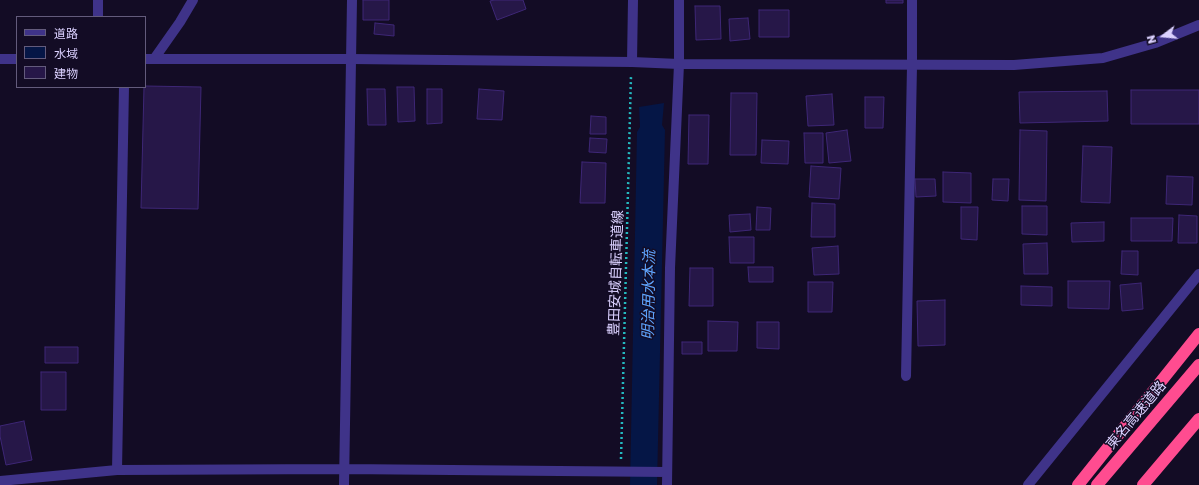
<!DOCTYPE html>
<html>
<head>
<meta charset="utf-8">
<style>
	body { margin:0 }
	#map { position:relative; width:1199px; height:485px; overflow:hidden; background:#130c25; font-family:"Golos Text","Noto Sans JP",sans-serif }
	canvas { display:block }
	.legend { position:absolute; left:16px; top:16px; width:130px; height:72px; box-sizing:border-box; background:#130c25; border:1px solid #635b7c; margin:0; padding:5px 7px; list-style:none; font-size:12px; color:#dbd1ff }
	.legend li { display:flex; align-items:center; gap:8px; height:20px }
	.legend b { width:20px; border:1px solid #635b7c }
	.north { position:absolute; left:1143px; top:16px; width:40px; height:40px; -webkit-text-stroke:3px #130c25; paint-order:stroke; rotate:254deg; font-size:11px; font-weight:700; line-height:16px; text-align:center; color:#dbd1ff }
	.north::after { content:''; display:block; margin:auto; width:14px; height:18px; background:#dbd1ff; clip-path:polygon(50% 0,100% 100%,50% 72%,0 100%) }
</style>
</head>
<body>
<div id="map">
<canvas width="1199" height="485"></canvas>
<ul class="legend">
<li><b style="height:5px;background:#3f3389"></b>道路</li>
<li><b style="height:11px;background:#051646"></b>水域</li>
<li><b style="height:11px;background:#261748"></b>建物</li>
</ul>
<div class="north">N</div>
</div>
<script>
const ctx = document.querySelector('canvas').getContext('2d');
ctx.lineJoin = 'round';
function fillPath(path, color) { ctx.fillStyle = color; ctx.fill(path, 'evenodd'); }
const poly = rows => new Path2D(rows.map(r => 'M' + r).join(''));
function strokePath(path, color, width, dash) { ctx.strokeStyle = color; ctx.lineWidth = width; ctx.lineCap = dash ? 'butt' : 'round'; ctx.setLineDash(dash || []); ctx.stroke(path); }
function label(font, color, halo, rows, align = 'center') {
  ctx.font = font + ' "Golos Text","Noto Sans JP",sans-serif'; ctx.lineWidth = 3; ctx.setLineDash([]); ctx.textBaseline = 'middle'; ctx.strokeStyle = halo; ctx.fillStyle = color; for (const [text, x, y, turn = 0] of rows) {
    ctx.save(); ctx.translate(x, y); ctx.rotate((+turn || 0) * Math.PI / 180); ctx.textAlign = isNaN(turn) ? turn : align; if (halo) ctx.strokeText(text, 0, 0); ctx.fillText(text, 0, 0); ctx.restore();
  }
}
const water = poly([
	[664,103,662,125,665,130,657,485,630,485,637,132,640,127,639,107]
]);
const building = poly([
	[363,0,389,0,389,20,363,20,363,0],
	[494,0,523,0,526,9,497,20,490,1,494,0],
	[886,0,903,0,903,3,886,3,886,0],
	[695,6,720,6,721,39,696,40,695,6],
	[759,10,789,10,789,37,759,37,759,10],
	[748,18,750,39,730,41,729,19,748,18],
	[375,23,394,25,394,36,374,34,375,23],
	[145,86,201,87,198,209,141,208,144,87,145,86],
	[397,87,414,87,415,121,398,122,397,87],
	[367,89,385,89,386,125,368,125,367,89],
	[427,89,442,89,442,123,427,124,427,89],
	[479,89,504,91,502,120,477,119,479,89],
	[1131,90,1199,90,1199,124,1131,124,1131,90],
	[1107,91,1108,121,1020,123,1019,92,1107,91],
	[731,93,757,93,756,155,730,155,731,93],
	[832,94,834,125,808,126,806,96,832,94],
	[865,97,884,97,883,128,865,128,865,97],
	[689,115,709,115,708,164,688,164,689,115],
	[591,116,606,117,606,134,590,134,591,116],
	[847,130,851,161,829,163,826,133,847,130],
	[1020,130,1047,131,1046,201,1019,200,1020,130],
	[804,133,823,133,823,163,805,163,804,133],
	[590,138,607,139,606,153,589,152,590,138],
	[762,140,789,141,788,164,761,163,762,140],
	[1083,146,1112,147,1110,203,1081,202,1083,146],
	[582,162,606,163,605,203,580,203,582,162],
	[811,166,841,168,839,199,809,197,811,166],
	[943,172,971,173,971,203,943,202,943,172],
	[1167,176,1193,177,1192,205,1166,204,1167,176],
	[915,179,935,179,936,196,916,197,915,179],
	[993,179,1009,179,1008,201,992,200,993,179],
	[812,203,835,204,835,237,811,237,812,203],
	[1022,206,1047,206,1047,235,1022,234,1022,206],
	[757,207,771,208,770,230,756,230,757,207],
	[961,207,978,207,977,240,961,239,961,207],
	[750,214,751,230,730,232,729,215,750,214],
	[1179,215,1197,216,1197,243,1178,243,1179,215],
	[1131,218,1173,218,1172,241,1131,241,1131,218],
	[1104,222,1104,241,1072,242,1071,223,1104,222],
	[729,237,754,237,754,263,730,263,729,237],
	[1047,243,1048,274,1024,274,1023,244,1047,243],
	[838,246,839,274,814,275,812,248,838,246],
	[1122,251,1138,251,1138,275,1121,274,1122,251],
	[748,267,773,267,773,282,749,282,748,267],
	[690,268,713,268,713,306,689,306,690,268],
	[1068,281,1110,281,1109,309,1068,308,1068,281],
	[808,282,833,282,832,312,808,312,808,282],
	[1141,283,1143,309,1122,311,1120,285,1141,283],
	[1021,286,1052,287,1052,306,1021,305,1021,286],
	[945,300,945,345,918,346,917,301,945,300],
	[708,321,738,322,737,351,708,351,708,321],
	[757,322,779,322,779,349,757,348,757,322],
	[682,342,702,342,702,354,682,354,682,342],
	[45,347,78,347,78,363,45,363,45,347],
	[41,372,66,372,66,410,41,410,41,372],
	[24,421,32,460,6,465,0,436,0,426,24,421]
]);
const path = poly([
	[621,459,631,76]
]);
const minor = poly([
	[98,0,98,17],
	[154,59,180,22,193,0],
	[632,62,633,0],
	[906,376,912,66,912,0],
	[117,470,124,87],
	[0,481,117,470,344,469,667,472],
	[344,485,352,0],
	[667,485,670,268,679,64,679,0],
	[1028,485,1199,274]
]);
const tertiary = poly([
	[0,59,17,59],
	[145,59,351,59,632,62,679,64,1014,65,1103,58,1155,43,1199,25]
]);
const motorway = poly([
	[1078,485,1199,334],
	[1097,485,1199,365],
	[1143,485,1199,419]
]);
const streetNames = [
	["豊田安城自転車道線",616,273,-88],
	["東名高速道路",1136,415,-50]
];
const waterNames = [
	["明治用水本流",649,295,-89]
];
fillPath(water, '#051646');
fillPath(building, '#261748');
strokePath(building, '#3e2776', 1);
strokePath(path, '#24bac0', 2.5, [2, 3]);
strokePath(minor, '#3f3389', 10);
strokePath(tertiary, '#3f3389', 10);
strokePath(motorway, '#ff4c90', 12);
label('14px', '#dbd1ff', '#130c25', streetNames);
label('italic 15px', '#5fa5ff', '#130c25', waterNames);
</script>
</body>
</html>
